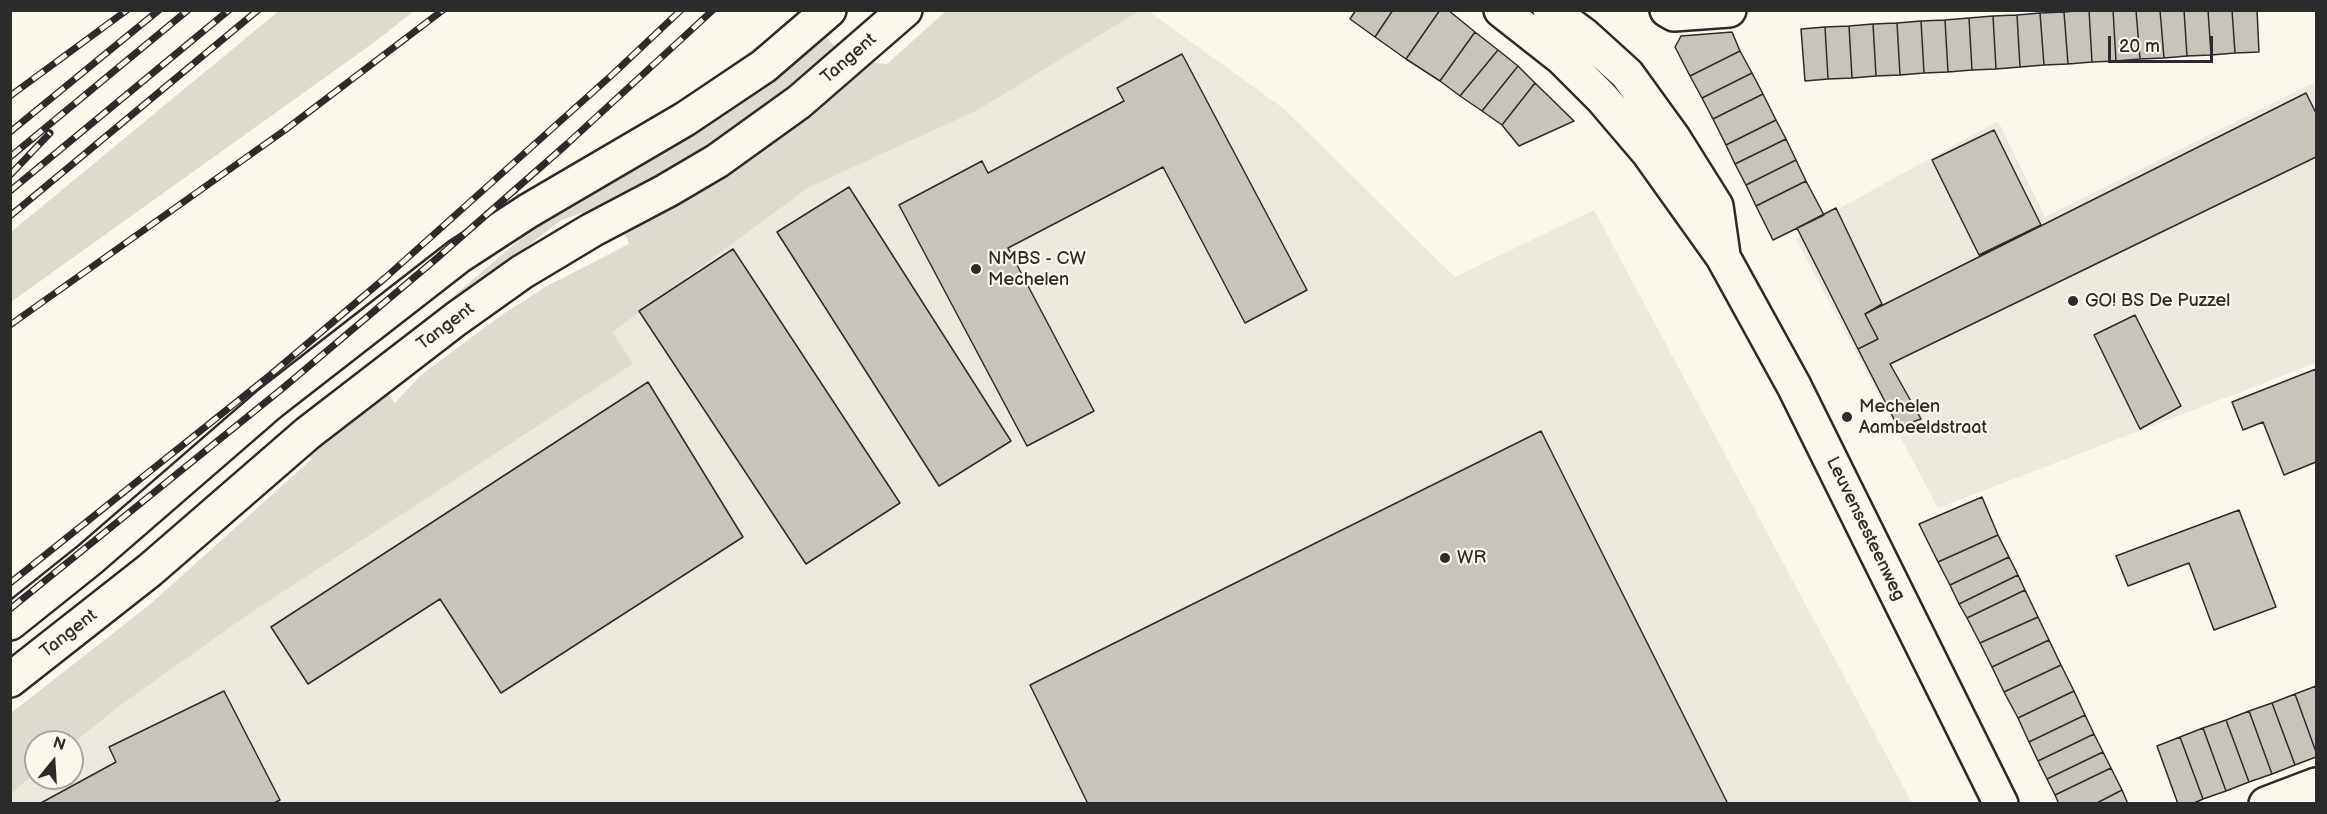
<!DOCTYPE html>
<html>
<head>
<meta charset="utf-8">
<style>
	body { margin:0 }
	#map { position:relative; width:2327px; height:814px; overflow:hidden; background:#fbf7ec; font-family:"Balsamiq Sans",sans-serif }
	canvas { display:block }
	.frame { position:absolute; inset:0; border:12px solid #2b2b2b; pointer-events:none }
	.north { position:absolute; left:24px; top:730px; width:60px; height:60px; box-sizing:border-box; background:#fbf7ec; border:2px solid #a8a59f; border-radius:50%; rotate:18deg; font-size:16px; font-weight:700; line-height:24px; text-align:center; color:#2b2b2b }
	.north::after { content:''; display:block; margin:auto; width:21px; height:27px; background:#2b2b2b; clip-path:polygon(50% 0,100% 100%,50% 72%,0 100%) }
	.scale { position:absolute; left:2108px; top:36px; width:105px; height:27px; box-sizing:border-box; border:3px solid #2b2b2b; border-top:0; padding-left:8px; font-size:18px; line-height:21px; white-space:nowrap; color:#2b2b2b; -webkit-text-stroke:4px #fbf7ec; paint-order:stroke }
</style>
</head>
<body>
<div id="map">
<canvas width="2327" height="814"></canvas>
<div class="frame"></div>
<div class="north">N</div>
<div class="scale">20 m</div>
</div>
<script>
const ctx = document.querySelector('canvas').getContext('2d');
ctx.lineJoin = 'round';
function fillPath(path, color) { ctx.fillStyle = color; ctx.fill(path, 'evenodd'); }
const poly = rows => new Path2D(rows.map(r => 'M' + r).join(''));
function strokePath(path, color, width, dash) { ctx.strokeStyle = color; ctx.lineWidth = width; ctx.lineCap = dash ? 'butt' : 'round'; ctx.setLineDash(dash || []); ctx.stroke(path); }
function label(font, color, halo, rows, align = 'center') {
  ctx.font = font + ' "Balsamiq Sans",sans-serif'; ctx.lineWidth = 4.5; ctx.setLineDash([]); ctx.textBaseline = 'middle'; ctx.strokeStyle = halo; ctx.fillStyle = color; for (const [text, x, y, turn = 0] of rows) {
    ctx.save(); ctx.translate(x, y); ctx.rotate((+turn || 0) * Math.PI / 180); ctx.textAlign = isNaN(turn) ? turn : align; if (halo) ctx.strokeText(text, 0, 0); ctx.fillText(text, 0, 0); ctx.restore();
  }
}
const built = poly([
	[1139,10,1148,11,1283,108,1455,277,1594,210,1912,803,11,804,11,794,36,773,36,778,72,778,72,744,121,705,249,614,633,364,613,332,808,188,978,110],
	[2313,83,2316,91,2316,363,1938,508,1796,239,1842,207,1998,121,2045,217]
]);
const green = poly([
	[280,10,414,11,376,41,11,302,11,232],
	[806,11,826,37,841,52,864,62,887,64,946,11,1139,11,978,110,808,188,613,332,633,364,249,614,121,705,72,744,72,742,36,742,36,773,11,794,11,713,148,606,312,459,309,455,302,452,386,385,388,393,395,403,421,375,503,314,547,286,629,244,623,229,591,212,581,213,560,221,439,315,436,311,566,200,630,138]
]);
const building = poly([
	[1356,10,1393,10,1375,37,1350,19,1356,10],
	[1393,10,1440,10,1406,59,1375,37,1393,10],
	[1440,10,1448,10,1475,32,1440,81,1406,59,1440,10],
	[2089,10,2092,62,2068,64,2064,12,2089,10],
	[2089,10,2113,10,2116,61,2092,62,2089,10],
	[2113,10,2136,10,2140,59,2116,61,2113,10],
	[2136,10,2160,10,2164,58,2140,59,2136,10],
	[2160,10,2184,10,2187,56,2164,58,2160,10],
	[2184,10,2208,10,2211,55,2187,56,2184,10],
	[2208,10,2232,10,2235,53,2211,55,2208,10],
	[2232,10,2257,10,2259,52,2235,53,2232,10],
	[2064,12,2068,64,2044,65,2040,13,2064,12],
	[2040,13,2044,65,2020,67,2017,15,2040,13],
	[2017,15,2020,67,1996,69,1993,16,2017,15],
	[1993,16,1996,69,1972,70,1969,18,1993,16],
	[1969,18,1972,70,1948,72,1945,20,1969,18],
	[1945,20,1948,72,1924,73,1921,21,1945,20],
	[1921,21,1924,73,1900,75,1897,23,1921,21],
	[1897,23,1900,75,1876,76,1873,24,1897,23],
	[1873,24,1876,76,1852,78,1849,26,1873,24],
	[1849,26,1852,78,1828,79,1825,27,1849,26],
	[1825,27,1828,79,1805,81,1801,29,1825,27],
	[1475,32,1498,50,1460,96,1440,81,1475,32],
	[1732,32,1740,51,1690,76,1675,47,1681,36,1732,32],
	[1498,50,1518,66,1482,111,1460,96,1498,50],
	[1740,51,1752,73,1702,98,1690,76,1740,51],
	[1182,54,1307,290,1245,323,1163,167,1008,248,1094,411,1027,446,899,205,982,161,988,173,1124,101,1117,88,1182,54],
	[1518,66,1535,83,1502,125,1482,111,1518,66],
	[1752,73,1763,94,1713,119,1702,98,1752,73],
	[1535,83,1574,121,1519,146,1502,125,1535,83],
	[2306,93,2316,113,2316,157,1890,364,1921,419,1898,427,1858,349,1878,339,1865,314,2306,93],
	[1763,94,1776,120,1726,145,1713,119,1763,94],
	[1776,120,1786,139,1735,164,1726,145,1776,120],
	[1994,130,2041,225,1979,255,1932,160,1994,130],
	[1786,139,1796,160,1746,185,1735,164,1786,139],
	[1796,160,1806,181,1756,206,1746,185,1796,160],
	[1806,181,1824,215,1773,240,1756,206,1806,181],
	[849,187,1011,441,939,486,777,232,849,187],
	[1836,208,1882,304,1865,314,1878,339,1858,349,1797,228,1836,208],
	[733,249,900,503,806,564,639,311,733,249],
	[2135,315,2181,406,2140,429,2094,335,2135,315],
	[2316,369,2316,462,2284,475,2263,422,2243,430,2232,402,2316,369],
	[648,382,743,537,501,693,440,599,308,684,271,627,648,382],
	[1541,431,1728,804,1088,804,1030,685,1541,431],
	[1982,497,1998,535,1938,562,1919,524,1982,497],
	[2239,510,2276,607,2214,630,2189,563,2128,586,2116,556,2239,510],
	[1998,535,2009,557,1950,585,1938,562,1998,535],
	[2009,557,2018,575,1959,604,1950,585,2009,557],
	[2018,575,2025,590,1967,618,1959,604,2018,575],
	[2025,590,2038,617,1980,643,1967,618,2025,590],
	[2038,617,2049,640,1992,667,1980,643,2038,617],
	[2049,640,2061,665,2004,692,1992,667,2049,640],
	[2061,665,2074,691,2018,718,2004,692,2061,665],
	[2316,686,2316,752,2295,694,2316,686],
	[224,691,280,800,272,804,39,804,116,762,109,747,224,691],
	[2074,691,2085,715,2029,742,2018,718,2074,691],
	[2295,694,2316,752,2316,757,2295,765,2272,703,2295,694],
	[2272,703,2295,765,2272,774,2249,711,2272,703],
	[2249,711,2272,774,2249,782,2226,720,2249,711],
	[2085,715,2094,734,2038,761,2029,742,2085,715],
	[2226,720,2249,782,2226,791,2203,728,2226,720],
	[2203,728,2226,791,2203,799,2180,737,2203,728],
	[2094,734,2103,752,2047,779,2038,761,2094,734],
	[2180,737,2203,799,2192,804,2178,804,2157,746,2180,737],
	[2103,752,2111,768,2055,795,2047,779,2103,752],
	[2111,768,2122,790,2095,804,2059,804,2055,795,2111,768],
	[2122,790,2128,804,2095,804,2122,790]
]);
const minor = poly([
	[1667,10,1674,14,1729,10],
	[2266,804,2316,785]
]);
const major = poly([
	[1501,10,1562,58,1602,98,1648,152,1723,257,1794,386,2001,804],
	[1550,10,1584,35,1627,74,1674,139,1716,206,1723,255]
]);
const highway = poly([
	[10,623,90,559,270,403,459,256,528,211,685,119,764,66,829,10],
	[10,680,150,570,308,433,456,319,522,272,592,230,666,191,717,161,799,102,905,10]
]);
const rail = poly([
	[10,96,127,10],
	[10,132,159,10],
	[10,157,188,10],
	[10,175,50,133],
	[10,191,229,10],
	[10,216,258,10],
	[10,325,285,130,443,10],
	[10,583,269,376,385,278,613,74,681,10],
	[10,609,283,388,436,259,567,144,713,10]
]);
const markers = [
	[976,269,6,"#2b2b2b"],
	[2073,301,6,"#2b2b2b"],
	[1847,417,6,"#2b2b2b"],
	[1445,558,6,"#2b2b2b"]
];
const streetNames = [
	["Tangent",849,59,-41],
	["Tangent",446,327,-37],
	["Leuvensesteenweg",1865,529,64],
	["Tangent",69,634,-38]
];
const poiNames = [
	["NMBS - CW",988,259],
	["Mechelen",988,280],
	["GO! BS De Puzzel",2085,301],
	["Mechelen",1859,407],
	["Aambeeldstraat",1859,428],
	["WR",1457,558]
];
fillPath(built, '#ebe8de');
fillPath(green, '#dddad0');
fillPath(building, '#c7c4bc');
strokePath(building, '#2b2b2b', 1.5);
strokePath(minor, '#2b2b2b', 38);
strokePath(major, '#2b2b2b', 38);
strokePath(highway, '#2b2b2b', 38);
strokePath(minor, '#fbf7ec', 33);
strokePath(major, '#fbf7ec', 33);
strokePath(highway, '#fbf7ec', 33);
strokePath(rail, '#2b2b2b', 7);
strokePath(rail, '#fbf7ec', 4.5, [14]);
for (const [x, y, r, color] of markers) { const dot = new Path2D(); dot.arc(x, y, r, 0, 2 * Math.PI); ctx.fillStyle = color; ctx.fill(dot); strokePath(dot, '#fbf7ec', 2); }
label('18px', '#2b2b2b', '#fbf7ec', streetNames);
label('18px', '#2b2b2b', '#fbf7ec', poiNames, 'left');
</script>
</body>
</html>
